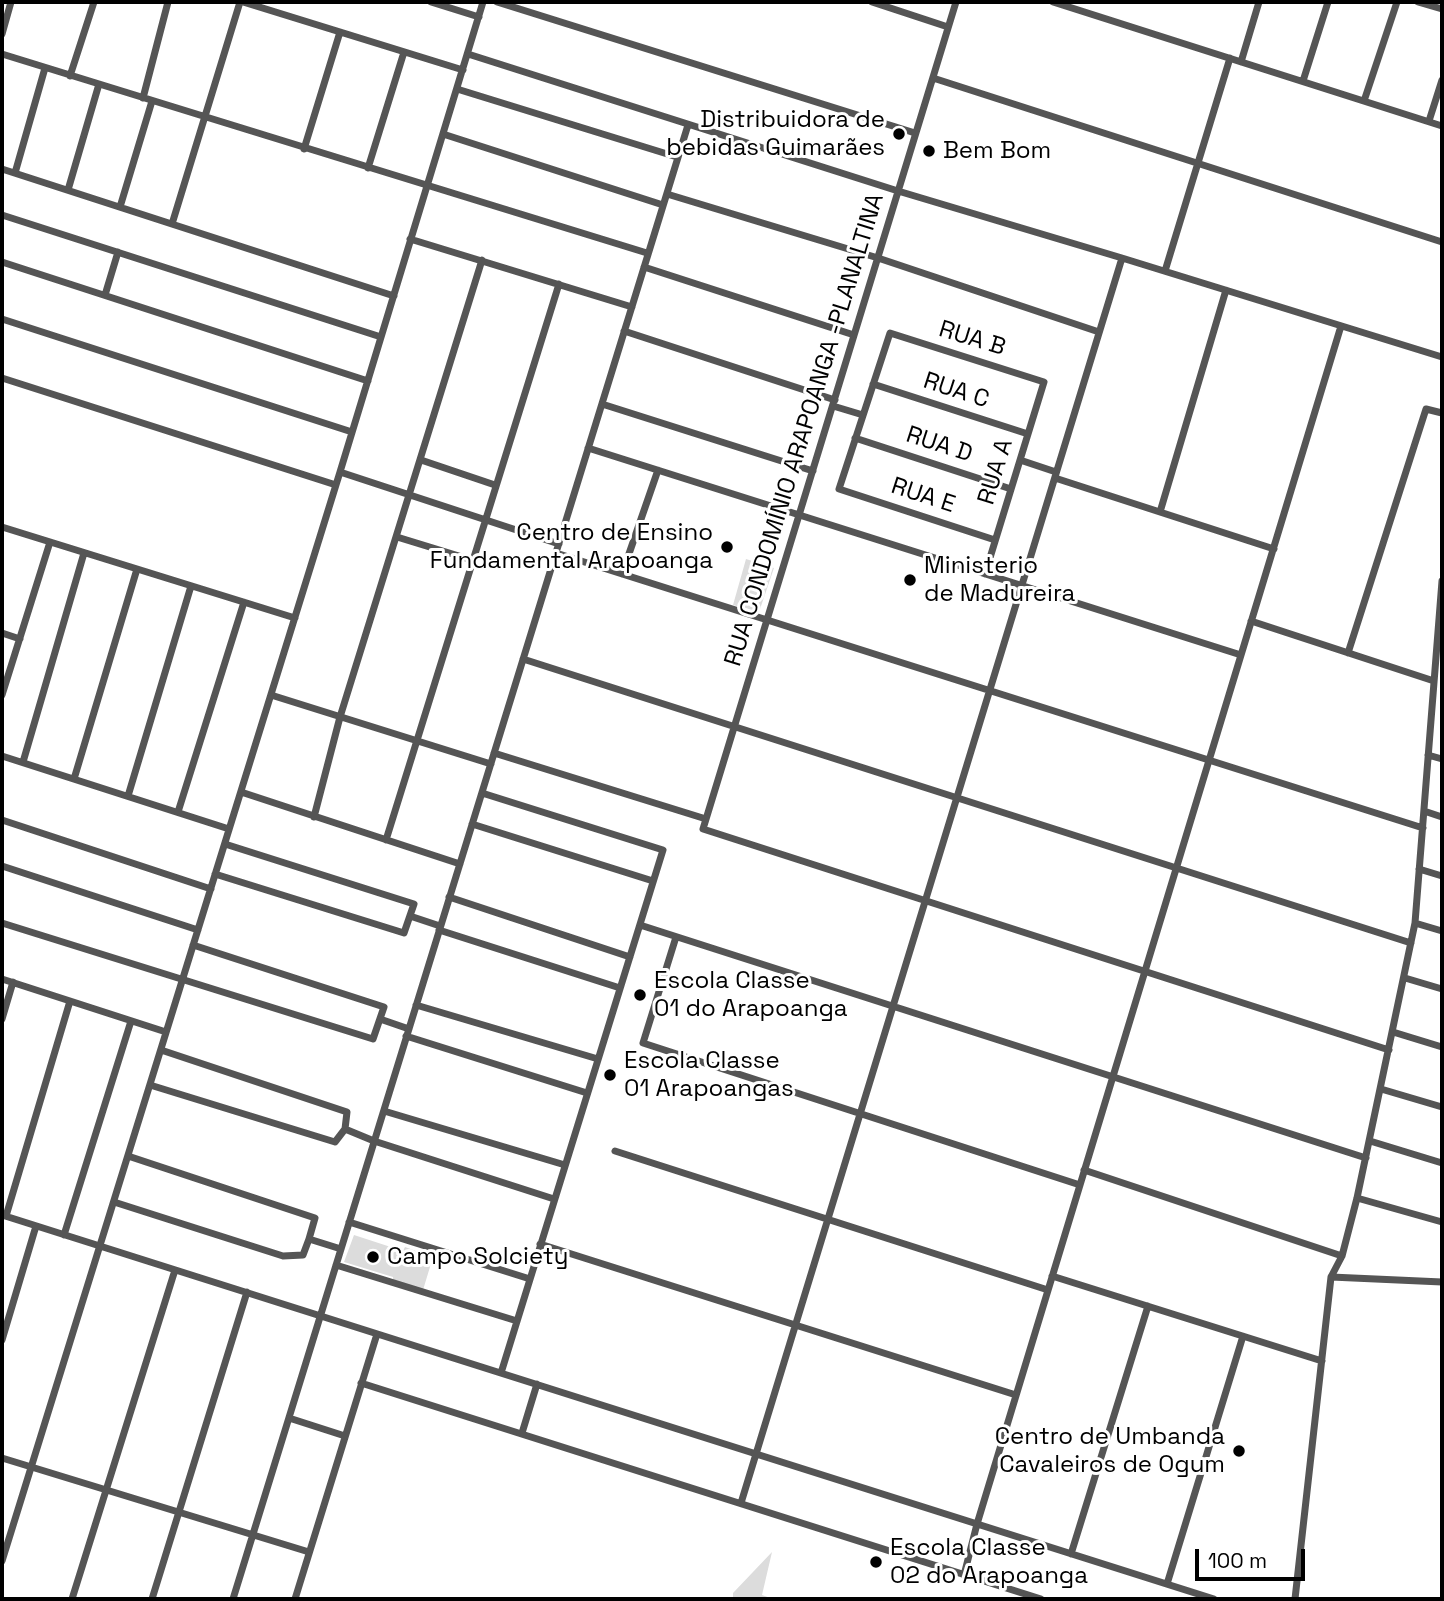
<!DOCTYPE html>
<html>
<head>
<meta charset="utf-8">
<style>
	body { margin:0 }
	#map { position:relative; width:1444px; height:1601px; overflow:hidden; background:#fff; font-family:"Space Grotesk",sans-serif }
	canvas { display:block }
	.frame { position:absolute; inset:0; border:4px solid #000; pointer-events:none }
	.scale { position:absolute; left:1195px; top:1549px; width:110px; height:32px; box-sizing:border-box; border:4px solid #000; border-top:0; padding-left:9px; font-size:21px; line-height:24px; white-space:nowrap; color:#000; -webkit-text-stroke:5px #fff; paint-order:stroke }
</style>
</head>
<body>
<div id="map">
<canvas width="1444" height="1601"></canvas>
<div class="frame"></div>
<div class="scale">100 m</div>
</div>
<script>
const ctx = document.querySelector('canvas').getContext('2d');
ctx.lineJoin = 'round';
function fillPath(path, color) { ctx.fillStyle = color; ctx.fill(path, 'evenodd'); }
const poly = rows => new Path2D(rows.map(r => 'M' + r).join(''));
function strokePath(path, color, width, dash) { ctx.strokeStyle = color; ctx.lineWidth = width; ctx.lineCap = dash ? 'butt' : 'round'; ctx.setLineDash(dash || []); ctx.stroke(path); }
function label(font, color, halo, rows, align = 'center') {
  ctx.font = font + ' "Space Grotesk",sans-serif'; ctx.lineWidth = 6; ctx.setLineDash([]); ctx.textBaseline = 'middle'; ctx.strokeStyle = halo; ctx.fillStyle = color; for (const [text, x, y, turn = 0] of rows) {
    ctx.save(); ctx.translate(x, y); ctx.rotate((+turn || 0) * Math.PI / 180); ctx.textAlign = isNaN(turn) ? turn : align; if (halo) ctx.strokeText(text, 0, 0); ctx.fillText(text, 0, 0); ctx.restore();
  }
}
const green = poly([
	[746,559,774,568,759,612,733,605],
	[354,1235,403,1251,405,1247,433,1257,423,1290,393,1280,393,1277,344,1262],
	[772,1552,762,1595,773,1599,733,1599,733,1593]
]);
const street = poly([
	[243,2,463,70],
	[431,2,479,17],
	[497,2,915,133],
	[872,2,948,27],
	[956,2,703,829,1389,1050],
	[1053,2,1442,126],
	[1418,2,1442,9],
	[2,34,11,2],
	[2,54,647,253],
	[468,54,898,191,1122,258,1442,357],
	[1241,62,1259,2],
	[70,76,94,2],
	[933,78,1442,242],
	[1303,81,1328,2],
	[457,89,677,157],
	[143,98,168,2],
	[1364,101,1397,2],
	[1429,121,1442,80],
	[443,134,663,205],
	[304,149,340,32],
	[368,168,404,52],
	[2,169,394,296],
	[15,173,45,68],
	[68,190,99,84],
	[667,194,878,258,1099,332],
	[120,207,152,101],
	[2,215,381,337],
	[172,224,240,2],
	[410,239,632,307],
	[2,262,368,381],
	[644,267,854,335],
	[1165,271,1230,58],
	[105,295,118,252],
	[2,319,352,432],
	[624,331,835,400],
	[2,378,336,485],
	[873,384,1028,434],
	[602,404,813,471],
	[833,406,863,415],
	[855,438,1011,489],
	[588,448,1241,655],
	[421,460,495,485],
	[1020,460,1056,472],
	[340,472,559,544],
	[1055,478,1274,549],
	[1160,512,1226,290],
	[2,527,295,618],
	[397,537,472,560],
	[556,553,1423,828],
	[622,574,658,470],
	[985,574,1044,382,890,333,839,489,995,540],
	[1251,621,1434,681],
	[2,633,20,639],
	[1348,653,1426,409,1442,413],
	[523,659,1411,943],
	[2,695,50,542],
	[271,695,491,764],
	[494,753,706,819],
	[1428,755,1442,759],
	[2,756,229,829],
	[23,762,84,553],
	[74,779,137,569],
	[241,792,460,864],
	[482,793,663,850,501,1373],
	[128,796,191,586],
	[1424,811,1442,817],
	[178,812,244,602],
	[314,817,340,717,482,260],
	[2,820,211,889],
	[472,824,653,881],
	[386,840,559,284],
	[2,866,198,930],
	[1419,869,1442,876],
	[215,874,404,933,414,904,225,844],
	[449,897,630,957],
	[410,916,440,926],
	[2,923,373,1039,384,1007,193,945],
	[1415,923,1442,931],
	[640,925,1366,1158],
	[439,930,620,988],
	[676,937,643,1043,1080,1185],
	[1405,978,1442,989],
	[2,979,166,1032],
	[416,1005,598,1059],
	[2,1019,13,982],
	[380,1019,409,1029],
	[1393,1032,1442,1047],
	[406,1036,587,1093],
	[150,1085,335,1142,345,1129,347,1112,161,1050],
	[1381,1089,1442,1107],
	[384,1111,565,1165],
	[345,1129,374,1141,554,1199],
	[1370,1141,1442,1163],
	[615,1151,1048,1290],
	[1084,1170,1342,1256],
	[1357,1198,1442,1222],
	[114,1202,283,1256,303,1255,309,1239,315,1218,128,1156],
	[2,1215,1214,1599],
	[6,1216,70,1001],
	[349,1222,530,1279],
	[64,1235,131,1021],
	[309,1239,341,1249],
	[540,1244,1016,1395],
	[336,1265,517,1321],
	[1052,1276,1322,1361],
	[1331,1277,1442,1282],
	[2,1340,36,1226],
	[361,1383,1041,1599],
	[289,1418,345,1436],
	[522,1433,537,1384],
	[2,1458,309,1552],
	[741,1503,1122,258],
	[1071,1554,1148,1306],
	[2,1561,340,472,483,2],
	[964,1575,977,1524,1341,326],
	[1167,1584,1243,1336],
	[72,1599,175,1270],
	[152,1599,247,1292],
	[233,1599,688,125],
	[295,1599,377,1334],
	[1295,1599,1331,1277,1342,1256,1357,1198,1415,923,1442,581]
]);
const markers = [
	[899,134,7,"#000"],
	[929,151,7,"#000"],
	[727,547,7,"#000"],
	[910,580,7,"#000"],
	[640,995,7,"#000"],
	[610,1075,7,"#000"],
	[373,1257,7,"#000"],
	[1239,1451,7,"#000"],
	[876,1562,7,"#000"]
];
const poiNames = [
	["Distribuidora de",885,120,"right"],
	["bebidas Guimarães",885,148,"right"],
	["Bem Bom",943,151],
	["Centro de Ensino",713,533,"right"],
	["Fundamental Arapoanga",713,561,"right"],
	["Ministerio",924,566],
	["de Madureira",924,594],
	["Escola Classe",654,981],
	["01 do Arapoanga",654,1009],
	["Escola Classe",624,1061],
	["01 Arapoangas",624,1089],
	["Campo Solciety",387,1257],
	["Centro de Umbanda",1225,1437,"right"],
	["Cavaleiros de Ogum",1225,1465,"right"],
	["Escola Classe",890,1548],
	["02 do Arapoanga",890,1576]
];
const streetNames = [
	["RUA B",972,339,17],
	["RUA C",956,391,18],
	["RUA CONDOMÍNIO ARAPOANGA -PLANALTINA",805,430,-73],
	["RUA D",939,445,18],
	["RUA A",996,472,-73],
	["RUA E",923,496,18]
];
fillPath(green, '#dcdcdc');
strokePath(street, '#555', 7);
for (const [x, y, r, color] of markers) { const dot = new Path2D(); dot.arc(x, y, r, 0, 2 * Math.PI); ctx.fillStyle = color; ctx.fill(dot); strokePath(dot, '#fff', 2.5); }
label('24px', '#000', '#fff', poiNames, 'left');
label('24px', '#000', '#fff', streetNames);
</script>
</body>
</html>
